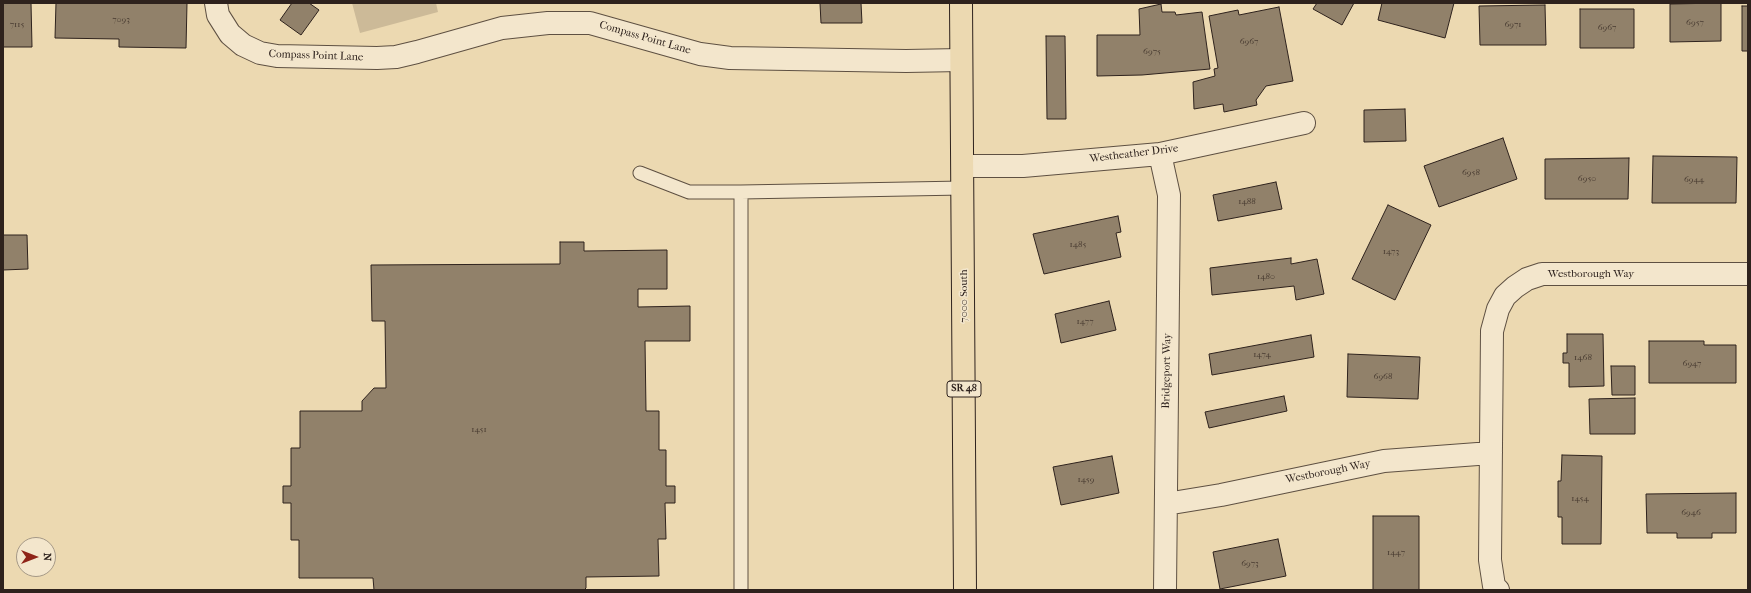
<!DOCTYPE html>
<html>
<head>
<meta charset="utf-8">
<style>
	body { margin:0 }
	#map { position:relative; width:1751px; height:593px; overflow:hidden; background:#ecd9b1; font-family:"IM FELL French Canon",serif }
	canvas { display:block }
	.frame { position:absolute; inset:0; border:4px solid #2e221d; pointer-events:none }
	.north { position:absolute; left:16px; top:537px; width:40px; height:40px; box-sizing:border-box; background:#f3e6cc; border:1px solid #a49886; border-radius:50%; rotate:90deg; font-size:11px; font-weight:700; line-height:16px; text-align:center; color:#2e221d }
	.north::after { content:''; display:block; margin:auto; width:14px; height:18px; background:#8f2418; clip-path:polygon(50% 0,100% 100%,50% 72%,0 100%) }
</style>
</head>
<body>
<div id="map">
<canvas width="1751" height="593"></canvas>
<div class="frame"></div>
<div class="north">N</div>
</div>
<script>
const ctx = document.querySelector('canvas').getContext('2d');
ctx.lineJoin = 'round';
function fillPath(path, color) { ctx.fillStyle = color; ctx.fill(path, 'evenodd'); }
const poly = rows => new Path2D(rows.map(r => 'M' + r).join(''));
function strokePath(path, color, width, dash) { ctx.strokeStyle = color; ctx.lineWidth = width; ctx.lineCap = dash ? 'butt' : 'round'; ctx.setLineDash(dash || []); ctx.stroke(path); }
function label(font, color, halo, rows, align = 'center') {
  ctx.font = font + ' "IM FELL French Canon",serif'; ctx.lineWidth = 3; ctx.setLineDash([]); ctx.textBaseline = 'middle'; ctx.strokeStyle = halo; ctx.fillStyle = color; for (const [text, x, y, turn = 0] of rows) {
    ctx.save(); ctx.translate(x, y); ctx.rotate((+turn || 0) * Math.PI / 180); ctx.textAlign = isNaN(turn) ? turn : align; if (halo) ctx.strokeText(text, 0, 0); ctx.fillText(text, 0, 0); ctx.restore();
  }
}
const green = poly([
	[352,3,436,3,438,12,360,33]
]);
const building = poly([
	[3,3,31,3,32,47,3,47,3,3],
	[56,3,187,3,186,48,119,47,119,39,55,38,56,3],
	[292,3,309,3,319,10,301,35,280,20,292,3],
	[820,3,861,3,862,23,821,23,820,3],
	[1317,3,1354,3,1342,25,1313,9,1317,3],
	[1382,3,1454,3,1445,38,1378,20,1382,3],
	[1721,3,1721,41,1670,42,1670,4,1721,3],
	[1161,4,1162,12,1175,12,1176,15,1202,12,1210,69,1142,75,1097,76,1097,35,1140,35,1139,9,1161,4],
	[1545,5,1546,45,1480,45,1479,6,1545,5],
	[1742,6,1748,6,1748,51,1742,51,1742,6],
	[1279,7,1293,81,1266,86,1256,100,1257,105,1224,112,1223,104,1194,109,1193,82,1215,76,1214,69,1218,68,1209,16,1238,10,1239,15,1279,7],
	[1580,9,1634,9,1634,48,1580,48,1580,9],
	[1046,36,1065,36,1066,119,1047,119,1046,36],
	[1405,109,1406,141,1364,142,1364,110,1405,109],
	[1503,138,1517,179,1439,207,1424,166,1503,138],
	[1653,156,1737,157,1736,203,1652,203,1653,156],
	[1629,158,1628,199,1545,199,1545,159,1629,158],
	[1276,182,1282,209,1218,221,1213,195,1276,182],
	[1388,205,1431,225,1395,300,1352,279,1388,205],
	[1118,216,1121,232,1116,233,1121,257,1044,274,1033,234,1118,216],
	[3,235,27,235,28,269,3,270,3,235],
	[560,242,584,242,584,251,667,250,667,289,638,289,638,307,690,306,690,341,645,341,646,411,659,411,659,450,666,450,666,486,675,486,675,503,665,503,666,539,658,539,659,576,586,577,586,588,584,590,374,590,373,578,299,578,299,540,291,540,291,503,283,503,283,486,291,486,291,448,300,448,300,411,362,411,362,401,374,388,386,388,385,321,372,321,371,265,560,264,560,242],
	[1291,258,1291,264,1317,259,1324,294,1296,300,1294,286,1212,295,1210,268,1291,258],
	[1109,301,1116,330,1061,343,1055,314,1109,301],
	[1567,334,1603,334,1604,386,1569,387,1569,363,1563,363,1563,353,1567,353,1567,334],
	[1311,335,1314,357,1212,375,1209,354,1311,335],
	[1649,341,1704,341,1704,345,1736,345,1736,383,1649,383,1649,341],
	[1348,354,1420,357,1418,399,1347,397,1348,354],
	[1611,366,1635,366,1635,395,1612,395,1611,366],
	[1284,396,1287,411,1209,428,1205,412,1284,396],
	[1635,398,1635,434,1590,434,1589,399,1635,398],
	[1562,455,1602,456,1601,544,1562,544,1562,517,1558,517,1558,481,1561,481,1562,455],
	[1112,456,1119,493,1061,505,1053,467,1112,456],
	[1736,493,1736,533,1712,533,1712,538,1677,538,1677,533,1647,533,1646,494,1736,493],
	[1373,516,1419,516,1419,590,1373,590,1373,516],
	[1278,539,1286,576,1220,589,1213,552,1278,539]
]);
const lane = poly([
	[640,173,689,192,741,192],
	[741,590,741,192,963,188]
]);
const street = poly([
	[216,3,218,15,230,34,243,45,260,53,277,56,377,58,396,57,417,52,502,28,548,23,590,23,700,54,730,58,906,61,961,60],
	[1160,154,1169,195,1165,590],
	[963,166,1023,166,1160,154,1304,123],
	[1166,504,1221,495,1384,461,1491,453],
	[1498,590,1494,586,1490,560,1492,331,1498,309,1505,296,1515,287,1527,279,1542,274,1748,274]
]);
const primary = poly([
	[961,3,965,590]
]);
const numberNames = [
	["7093",121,20],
	["6957",1695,23],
	["7115",17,25],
	["6971",1513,25],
	["6967",1607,28],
	["6967",1249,42],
	["6975",1152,52],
	["6958",1471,173],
	["6950",1587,179],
	["6944",1694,180],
	["1488",1247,202],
	["1485",1078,245],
	["1473",1391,252],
	["1480",1266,277],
	["1477",1085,322],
	["1474",1262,355],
	["1468",1583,358],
	["6947",1692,364],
	["6968",1383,377],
	["1451",479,430],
	["1459",1086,480],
	["1454",1580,499],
	["6946",1691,513],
	["1447",1396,553],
	["6973",1250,564]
];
const shields = [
	[964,389,34]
];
const shieldNames = [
	["SR 48",964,389]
];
const streetNames = [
	["Compass Point Lane",645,38,16],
	["Compass Point Lane",316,56,2],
	["Westheather Drive",1134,154,-7],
	["Westborough Way",1591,274],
	["7000 South",964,296,-90],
	["Bridgeport Way",1167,371,-89],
	["Westborough Way",1328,472,-11]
];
fillPath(green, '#ccba98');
fillPath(building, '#91816a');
strokePath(building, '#2e221d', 1);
strokePath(lane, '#5e5042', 15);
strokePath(street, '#5e5042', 24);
strokePath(primary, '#2e221d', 24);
strokePath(lane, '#f3e6cc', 13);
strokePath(street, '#f3e6cc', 22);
strokePath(primary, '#ecd9b1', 22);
label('9px', '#473a30', null, numberNames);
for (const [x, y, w] of shields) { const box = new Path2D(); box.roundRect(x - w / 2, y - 8, w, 16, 3); ctx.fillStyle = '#f3e6cc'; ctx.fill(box); strokePath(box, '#2e221d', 1); }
label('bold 10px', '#2e221d', null, shieldNames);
label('11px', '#2e221d', '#f3e6cc', streetNames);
</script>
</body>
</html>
